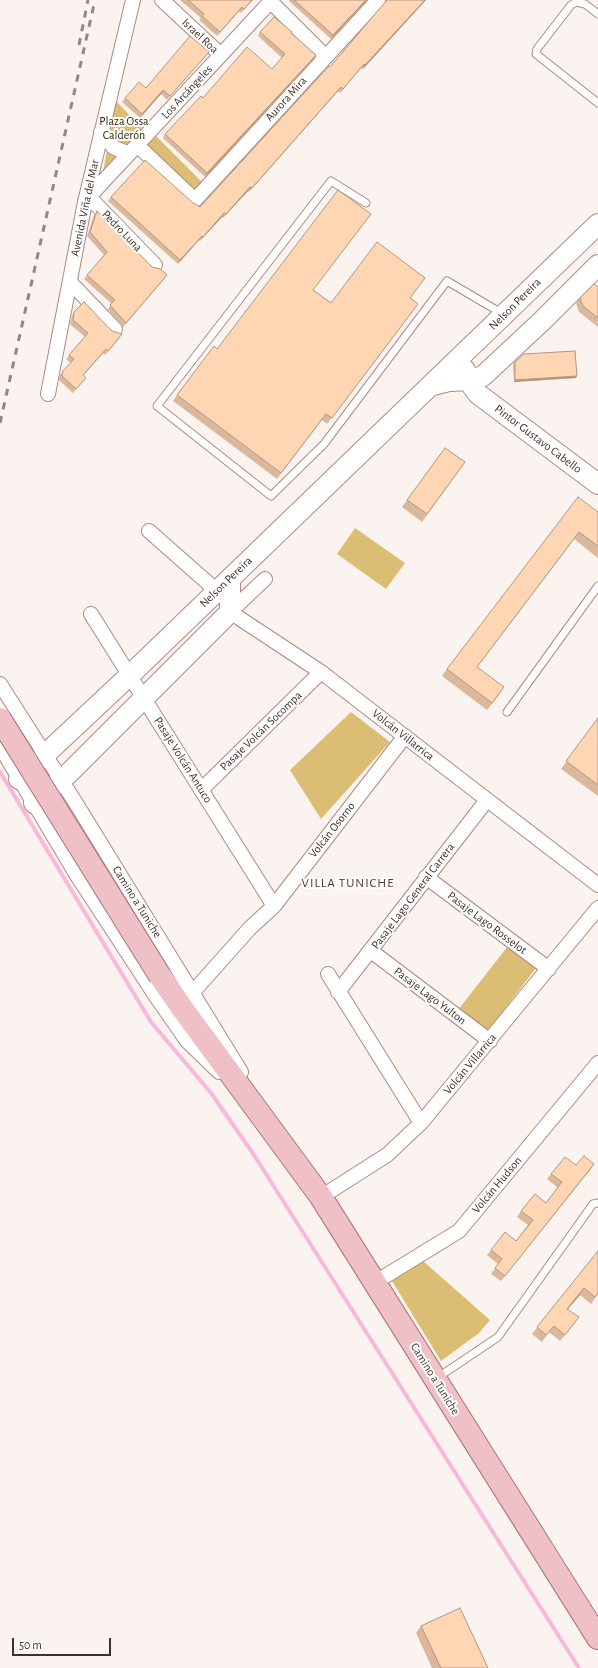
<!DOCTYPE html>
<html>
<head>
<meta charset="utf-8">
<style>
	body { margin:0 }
	#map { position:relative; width:598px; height:1668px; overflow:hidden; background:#fbf3f0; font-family:"Alegreya Sans",sans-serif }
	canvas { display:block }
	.scale { position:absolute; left:12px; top:1638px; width:99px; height:18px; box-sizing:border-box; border:2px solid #3f302b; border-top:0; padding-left:5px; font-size:12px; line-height:14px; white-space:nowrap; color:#3f302b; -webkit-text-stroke:3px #fff; paint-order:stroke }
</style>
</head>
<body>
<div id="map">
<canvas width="598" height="1668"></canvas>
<div class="scale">50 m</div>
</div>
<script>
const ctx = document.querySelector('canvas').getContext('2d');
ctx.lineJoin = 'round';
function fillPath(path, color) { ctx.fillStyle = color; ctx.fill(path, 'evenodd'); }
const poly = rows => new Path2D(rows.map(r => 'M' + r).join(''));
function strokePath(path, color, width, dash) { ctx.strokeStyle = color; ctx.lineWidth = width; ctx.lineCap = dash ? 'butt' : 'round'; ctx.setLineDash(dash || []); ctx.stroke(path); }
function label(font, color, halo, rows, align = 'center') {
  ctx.font = font + ' "Alegreya Sans",sans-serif'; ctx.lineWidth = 4; ctx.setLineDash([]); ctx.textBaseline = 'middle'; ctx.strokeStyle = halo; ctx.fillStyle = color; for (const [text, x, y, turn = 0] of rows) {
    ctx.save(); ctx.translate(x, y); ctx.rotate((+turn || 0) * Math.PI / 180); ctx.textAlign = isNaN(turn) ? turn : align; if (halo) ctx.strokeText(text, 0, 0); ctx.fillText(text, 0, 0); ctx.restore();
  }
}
const green = poly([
	[116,101,142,128,103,172],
	[151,131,207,187,195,200,137,145],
	[355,528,405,563,386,589,337,554],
	[351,712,390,742,321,819,290,770],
	[508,946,536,968,488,1031,458,1010],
	[423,1261,490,1320,479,1333,441,1361,392,1281]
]);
const stream = poly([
	[0,772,151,1022,211,1093,254,1155,579,1668]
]);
const lane = poly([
	[598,14,585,4,576,2,571,5,537,49,536,54,598,103],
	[366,203,331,181,157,406,271,496,324,444,447,281,503,314],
	[507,712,598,586],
	[437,1378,498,1337,593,1204,598,1203]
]);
const street = poly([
	[162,0,221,55],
	[269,0,325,56],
	[101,132,113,147,129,154],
	[137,145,195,200,378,0],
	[89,197,155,265],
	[85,201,272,0],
	[70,282,115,329],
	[48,394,85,202,133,0],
	[149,531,217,591],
	[265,579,230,612,321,672,598,885],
	[91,614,274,906],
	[0,684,77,805,241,1072],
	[0,746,76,874,155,995,187,1041,219,1072],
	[201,790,321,672],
	[426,877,549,969],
	[371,951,490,1041],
	[328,974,421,1123],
	[193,992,250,928,274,906,405,736],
	[338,992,487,800],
	[321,1197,387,1155,421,1123,598,908],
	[374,1283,459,1231,598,1063]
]);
const secondary = poly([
	[465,370,469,382,478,394,598,484],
	[433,385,449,381,472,380,483,376,542,321,598,265],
	[19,779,130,675,598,224],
	[34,803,68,774,230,612,230,579]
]);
const primary = poly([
	[160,976,182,1008,321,1197,598,1638]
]);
const rail = poly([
	[79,45,88,0],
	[0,423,95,0]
]);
const primaryBridge = poly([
	[0,719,160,976]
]);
const wall = poly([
	[180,0,253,0,241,13,239,11,217,36,199,20,201,18],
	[289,0,367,0,331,39,289,1],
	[386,0,426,0,363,69,361,68,340,93,338,91,249,192,248,191,223,218,222,217,200,241,199,240,178,264,108,201,111,197,192,202,200,207,330,67,386,1],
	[260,32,291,34,316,55,313,59,205,177,163,138,165,134,203,98,272,69,282,58,258,36],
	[209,52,167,100,161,94,140,118,122,102,125,98,146,88],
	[97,211,152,267,167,275,123,327,108,309,112,304,84,279,104,255,87,236,94,215],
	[598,287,598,327,579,312,576,303,580,298],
	[313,290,331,303,410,298,418,304,327,424,322,420,277,479,173,401,177,395,217,349],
	[74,312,112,331,120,338,105,355,103,353,83,375,83,381,73,393,59,380,60,375,71,363,66,359,85,337,70,324,72,316],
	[515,362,576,378,514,382,513,364],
	[445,448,465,462,422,522,402,507],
	[598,512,598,558,574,539,477,667,499,695,487,710,442,676,447,669],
	[598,718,598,796,561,769],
	[594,1164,501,1281,491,1274,498,1264,487,1255,491,1250,516,1241,528,1225,517,1217,521,1211,546,1203,558,1188,547,1179,551,1174,576,1165],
	[598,1251,598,1294,591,1304,580,1295,568,1309,574,1324,560,1341,549,1332,542,1342,532,1334],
	[421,1626,488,1668,432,1668,416,1633]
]);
const shadedWall = poly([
	[366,0,367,0,331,39,333,35],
	[425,0,426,0,363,69,365,65],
	[242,7,239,11,217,36,220,32],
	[316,55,313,59,205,177,207,173],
	[364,64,361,68,340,93,343,89],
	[341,87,338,91,249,192,252,188],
	[163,90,161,94,140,118,142,114],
	[250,187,248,191,223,218,226,214],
	[224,213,222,217,200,241,203,237],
	[202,236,199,240,178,264,180,260],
	[167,275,164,279,123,327,126,323],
	[106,349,103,353,80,379,83,375],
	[577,376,576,378,514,382,515,380],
	[579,532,574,539,472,674,477,667],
	[594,1164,590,1170,501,1281,505,1276],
	[584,1288,580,1295,563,1315,567,1309]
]);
const building = poly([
	[188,0,252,0,244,9,242,7,220,32,202,16,204,14,188,0],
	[294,0,366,0,333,35,294,0],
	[387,0,425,0,365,65,364,64,343,89,341,87,252,188,250,187,226,214,224,213,203,237,202,236,180,260,111,197,145,160,192,202,200,207,329,66,330,67,387,0],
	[274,17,292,32,291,33,316,55,207,173,165,134,201,96,203,98,247,47,272,69,285,54,260,32,274,17],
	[190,36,209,52,170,96,163,90,142,114,125,98,139,82,146,88,190,36],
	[338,190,371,214,313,290,331,303,377,242,425,278,410,298,418,304,332,418,326,414,281,473,177,395,214,346,217,349,338,190],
	[97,211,152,267,160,269,167,275,126,323,110,305,115,300,87,275,107,252,90,232,97,211],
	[594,284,598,287,598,318,583,306,580,298,594,284],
	[84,302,112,331,122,334,108,351,106,349,83,375,86,378,76,389,62,376,63,371,74,359,69,355,88,333,73,320,74,312,84,302],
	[575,351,577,376,515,380,515,362,524,354,575,351],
	[445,448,465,462,427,514,407,500,445,448],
	[578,497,598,512,598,546,579,532,477,667,504,687,492,703,447,669,578,497],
	[598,718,598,785,566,761,598,718],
	[584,1156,594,1164,505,1276,495,1268,502,1259,491,1250,505,1232,516,1241,533,1220,521,1211,535,1194,546,1203,562,1182,551,1174,565,1157,576,1165,584,1156],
	[598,1251,598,1293,595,1297,584,1288,567,1309,579,1317,565,1335,554,1326,546,1335,537,1327,598,1251],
	[460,1608,488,1668,441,1668,421,1626,460,1608]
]);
const streetNames = [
	["Israel Roa",200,36,43],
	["Los Arcángeles",187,92,-47],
	["Aurora Mira",286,99,-48],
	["Avenida Viña del Mar",85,208,-78],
	["Pedro Luna",122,231,46],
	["Nelson Pereira",515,304,-45],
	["Pintor Gustavo Cabello",538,439,37],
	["Nelson Pereira",226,582,-44],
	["Pasaje Volcán Socompa",261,731,-44],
	["Volcán Villarrica",403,735,38],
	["Pasaje Volcán Antuco",183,760,58],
	["Volcán Osorno",332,830,-52],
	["Pasaje Lago General Carrera",413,896,-53],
	["Camino a Tuniche",137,902,58],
	["Pasaje Lago Rosselot",487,923,37],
	["Pasaje Lago Yulton",430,996,37],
	["Volcán Villarrica",470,1064,-50],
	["Volcán Hudson",497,1185,-50],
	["Camino a Tuniche",435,1379,58]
];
const parkNames = [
	["Plaza Ossa",124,121],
	["Calderón",124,135]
];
const neighbourhoodNames = [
	["VILLA TUNICHE",348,883]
];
fillPath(green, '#dcbd74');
strokePath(stream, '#f9b8da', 4);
strokePath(lane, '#ae8a7f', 9);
strokePath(street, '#ae8a7f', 16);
strokePath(secondary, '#ae8a7f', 22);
strokePath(primary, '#ab7478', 24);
strokePath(lane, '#fff', 7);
strokePath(street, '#fff', 14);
strokePath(secondary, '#fff', 20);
strokePath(primary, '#efc1c7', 22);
strokePath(rail, '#938783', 3, [7, 7]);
strokePath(primaryBridge, '#ab7478', 24, []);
strokePath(primaryBridge, '#efc1c7', 22);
fillPath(wall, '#dbb89b');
fillPath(shadedWall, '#b2967e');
fillPath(building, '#ffd6b4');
strokePath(building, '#b2967e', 1);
label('12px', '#3f302b', '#fff', streetNames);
label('12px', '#362803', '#fff', parkNames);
ctx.letterSpacing = '1px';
label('13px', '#52332a', '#fff', neighbourhoodNames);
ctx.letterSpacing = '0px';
</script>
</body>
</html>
